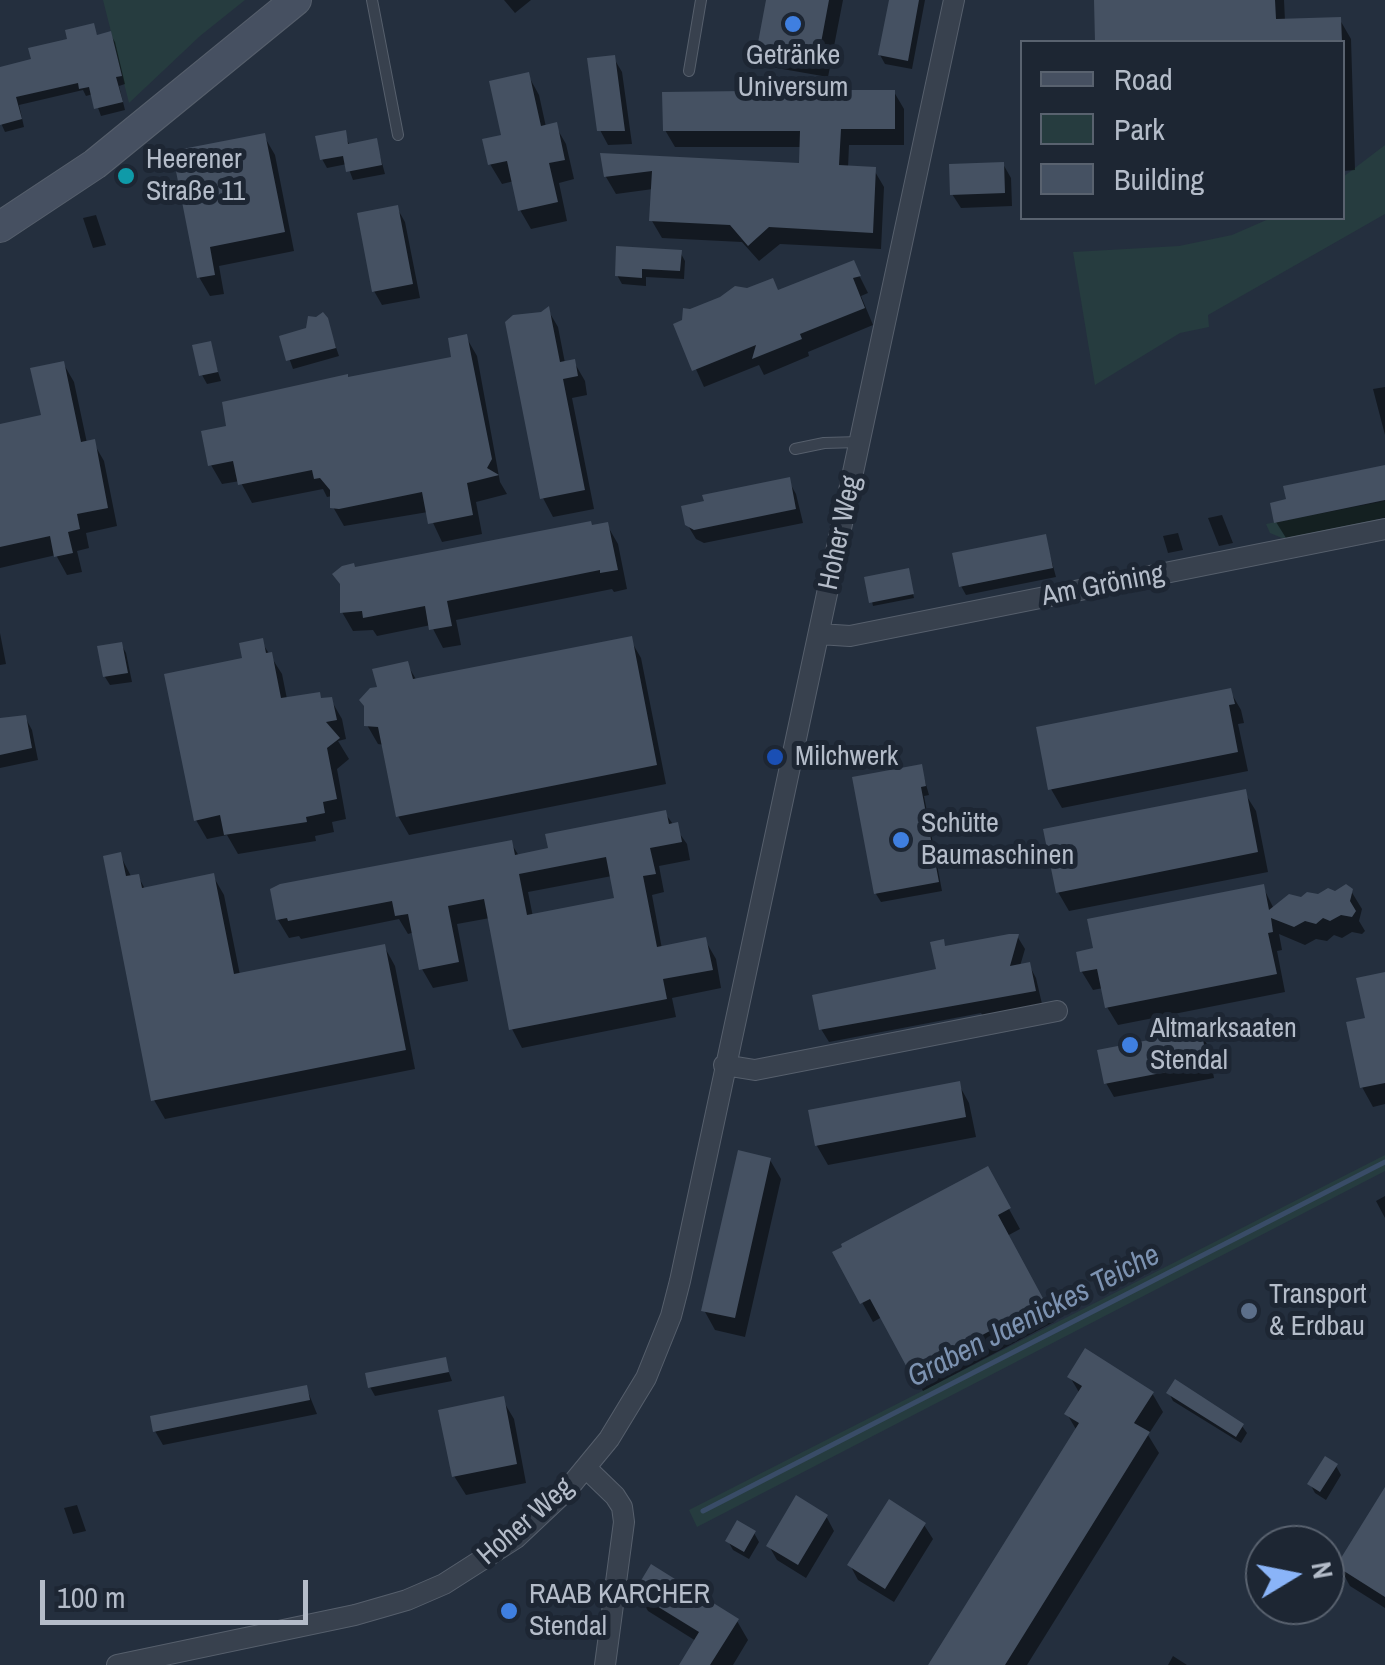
<!DOCTYPE html>
<html>
<head>
<meta charset="utf-8">
<style>
	body { margin:0 }
	#map { position:relative; width:1385px; height:1665px; overflow:hidden; background:#242f3e; font-family:"Archivo Narrow",sans-serif }
	canvas { display:block }
	.legend { position:absolute; left:1020px; top:40px; width:325px; height:180px; box-sizing:border-box; background:#1d2633; border:2px solid #59626f; margin:0; padding:12px 18px; list-style:none; font-size:30px; color:#b4bcc9 }
	.legend li { display:flex; align-items:center; gap:20px; height:50px }
	.legend b { width:50px; border:2px solid #59626f }
	.north { position:absolute; left:1245px; top:1525px; width:100px; height:100px; box-sizing:border-box; background:#1d2633; border:2px solid #59626f; border-radius:50%; rotate:80deg; font-size:28px; font-weight:700; line-height:40px; text-align:center; color:#b4bcc9 }
	.north::after { content:''; display:block; margin:auto; width:35px; height:45px; background:#8ab4f8; clip-path:polygon(50% 0,100% 100%,50% 72%,0 100%) }
	.scale { position:absolute; left:40px; top:1580px; width:268px; height:45px; box-sizing:border-box; border:5px solid #b4bcc9; border-top:0; padding-left:12px; font-size:30px; line-height:35px; white-space:nowrap; color:#b4bcc9; -webkit-text-stroke:8px #1d2633; paint-order:stroke }
</style>
</head>
<body>
<div id="map">
<canvas width="1385" height="1665"></canvas>
<ul class="legend">
<li><b style="height:12px;background:#465061"></b>Road</li>
<li><b style="height:28px;background:#263c3f"></b>Park</li>
<li><b style="height:28px;background:#455162"></b>Building</li>
</ul>
<div class="north">N</div>
<div class="scale">100 m</div>
</div>
<script>
const ctx = document.querySelector('canvas').getContext('2d');
ctx.lineJoin = 'round';
function fillPath(path, color) { ctx.fillStyle = color; ctx.fill(path, 'evenodd'); }
const poly = rows => new Path2D(rows.map(r => 'M' + r).join(''));
function strokePath(path, color, width, dash) { ctx.strokeStyle = color; ctx.lineWidth = width; ctx.lineCap = dash ? 'butt' : 'round'; ctx.setLineDash(dash || []); ctx.stroke(path); }
function label(font, color, halo, rows, align = 'center') {
  ctx.font = font + ' "Archivo Narrow",sans-serif'; ctx.lineWidth = 10; ctx.setLineDash([]); ctx.textBaseline = 'middle'; ctx.strokeStyle = halo; ctx.fillStyle = color; for (const [text, x, y, turn = 0] of rows) {
    ctx.save(); ctx.translate(x, y); ctx.rotate((+turn || 0) * Math.PI / 180); ctx.textAlign = isNaN(turn) ? turn : align; if (halo) ctx.strokeText(text, 0, 0); ctx.fillText(text, 0, 0); ctx.restore();
  }
}
const green = poly([
	[103,0,245,0,200,36,129,103],
	[1385,145,1385,214,1208,315,1209,327,1180,333,1095,385,1073,252,1179,246,1232,235,1271,218,1342,218,1343,177],
	[1385,501,1385,517,1321,536,1282,538,1270,533,1266,524],
	[1385,1155,1385,1171,697,1527,689,1510]
]);
const shadow = poly([
	[504,0,531,0,515,13],
	[768,0,843,0,828,77,771,67,759,47],
	[890,0,925,0,912,69,885,64,880,55],
	[1097,0,1284,0,1285,21,1340,20,1351,39,1355,170,1342,171,1342,42,1098,42],
	[93,26,98,37,110,34,115,42,125,84,119,86,125,110,101,116,93,94,86,96,83,90,19,105,24,127,5,132,0,121,0,69,34,61],
	[613,57,622,72,632,144,608,145,600,130],
	[528,75,539,95,546,127,555,125,566,144,574,179,559,183,567,221,531,229,520,210,514,181,502,184,490,164],
	[894,92,904,109,904,145,849,145,848,168,874,170,884,187,881,249,780,244,759,261,742,242,662,238,652,221,653,189,616,194,606,177,603,156,801,166,802,147,675,147,665,130],
	[344,133,350,146,376,141,385,174,353,180,347,164,327,168,322,159],
	[264,136,275,155,294,251,219,266,224,294,210,296,199,277,175,153],
	[1003,164,1011,178,1012,206,961,208,952,194],
	[397,208,405,222,420,298,382,305,374,291],
	[96,215,106,245,93,248,83,218],
	[680,252,685,261,684,279,646,277,646,286,622,284,617,275],
	[853,263,868,293,861,296,873,325,808,352,809,356,764,375,759,365,704,387,676,325,779,293],
	[548,310,558,327,565,363,574,362,585,381,587,395,572,398,594,509,553,517,543,498],
	[326,319,339,356,293,369,282,338,308,330],
	[466,337,477,356,500,482,507,494,476,502,482,534,442,542,428,512,344,526,333,507,332,496,327,497,323,489,252,503,240,481,222,484,211,465,229,428,348,380,454,359],
	[209,344,221,381,207,384,202,375],
	[63,363,74,382,87,443,93,442,104,461,117,526,86,533,89,548,77,551,82,572,67,575,56,555,0,568,0,427,44,417],
	[1385,387,1385,435,1373,389],
	[1385,468,1385,518,1286,538,1276,522],
	[788,480,796,494,803,523,704,543,696,539,687,524],
	[1222,515,1233,543,1219,546,1208,518],
	[607,525,618,544,627,589,614,592,612,589,456,620,461,645,443,648,431,625,377,636,373,630,353,631,342,612,355,570],
	[1178,533,1183,550,1168,553,1163,536],
	[1045,537,1056,577,966,595,961,586],
	[909,575,914,598,873,606,867,579],
	[0,633,6,664,0,665],
	[630,639,641,658,666,784,409,835,398,816,384,745,378,744,367,725,407,664,417,681],
	[261,641,282,674,287,699,331,700,342,719,346,739,338,741,349,759,337,769,346,819,332,822,334,832,315,836,316,841,238,854,227,835,207,839,196,820,245,660],
	[121,644,126,653,132,682,110,685,105,677],
	[1230,691,1241,710,1244,723,1238,724,1248,771,1062,808,1051,789],
	[25,717,32,730,38,760,0,768,0,722],
	[921,767,929,795,924,796,942,891,881,902,876,894],
	[1244,792,1256,811,1268,872,1069,911,1058,892],
	[665,813,687,844,690,860,659,866,664,892,652,895,662,949,705,940,716,959,721,988,672,998,676,1017,522,1048,512,1029,490,918,457,924,468,981,433,988,422,969,415,932,408,934,399,919,301,939,299,936,289,938,278,920,511,843,519,856,551,850],
	[612,876,617,900,533,917,528,892],
	[120,855,132,878,138,876,145,889,213,876,224,895,240,975,384,946,395,966,415,1069,165,1119,154,1100],
	[1263,887,1274,909,1302,899,1351,891,1362,909,1359,921,1365,931,1362,934,1352,932,1342,938,1334,935,1327,941,1316,939,1305,945,1279,934,1282,950,1277,951,1285,992,1118,1025,1107,1007,1103,988,1093,990,1082,972,1079,954],
	[1017,936,1025,949,1020,966,1029,965,1036,978,1042,1004,983,1016,981,1013,829,1042,821,1029,939,971,946,949],
	[1385,975,1385,1104,1373,1107,1362,1087,1368,1020],
	[1200,1032,1208,1046,1214,1078,1114,1097,1106,1083],
	[958,1083,969,1103,976,1137,828,1165,817,1146,811,1112],
	[770,1160,781,1179,745,1337,715,1330,704,1310],
	[987,1169,1020,1229,1007,1236,1054,1322,923,1391,882,1317,873,1322,835,1254],
	[1385,1196,1385,1218,1376,1201],
	[444,1359,452,1381,375,1396,370,1387],
	[1070,1377,1152,1393,1163,1412,1148,1435,1159,1453,1027,1665,931,1665,1077,1431,1067,1414,1080,1394],
	[306,1387,317,1414,163,1445,155,1431],
	[1169,1393,1242,1426,1247,1433,1241,1443,1173,1401],
	[502,1399,514,1419,526,1483,466,1495,454,1476],
	[1336,1466,1341,1475,1326,1500,1315,1493,1310,1484],
	[1385,1492,1385,1608,1350,1586,1339,1566],
	[77,1505,86,1531,73,1534,64,1508],
	[826,1516,834,1531,806,1578,777,1560,769,1546],
	[924,1525,933,1539,894,1602,858,1580,850,1565],
	[754,1533,759,1542,749,1559,733,1550,728,1541],
	[637,1592,737,1621,748,1640,733,1665,682,1665,696,1641,648,1611],
	[1173,1656,1187,1665,1168,1665]
]);
const stream = poly([
	[703,1511,1385,1162]
]);
const building = poly([
	[766,0,829,0,818,59,757,48],
	[889,0,919,0,908,61,878,55],
	[1094,0,1275,0,1276,19,1341,17,1342,42,1095,42],
	[94,23,97,35,111,31,122,76,116,77,123,102,94,109,89,87,79,89,78,83,16,97,22,119,0,125,0,67,31,59,28,48,67,39,65,30],
	[615,55,625,131,597,131,587,58],
	[529,72,541,126,557,122,565,160,549,163,558,202,518,211,507,161,488,165,482,139,501,135,489,81],
	[830,90,895,90,895,129,841,129,839,165,876,167,873,233,769,227,748,246,730,225,649,221,652,171,604,177,600,153,799,163,800,131,663,131,662,92],
	[346,130,348,144,377,138,382,165,346,172,343,156,320,160,315,136],
	[265,133,285,232,210,247,215,275,197,278,172,151],
	[1004,162,1005,193,950,195,949,164],
	[398,205,413,284,372,292,357,213],
	[616,246,682,250,680,271,642,269,642,278,615,276],
	[854,260,861,276,853,278,865,308,800,334,802,339,752,359,756,345,692,371,673,324,682,320,683,308,690,309,720,297,735,286,747,288,773,278,778,290],
	[549,306,560,362,575,359,578,376,563,379,585,490,540,499,505,322,513,315,541,312],
	[323,312,328,318,336,348,286,361,279,336,306,328,308,316,316,317],
	[467,334,492,459,487,468,499,475,467,483,473,515,428,524,422,492,339,509,330,508,330,490,320,478,314,479,312,470,238,485,233,461,208,466,201,431,226,426,222,402,348,374,348,377,451,357,448,338],
	[211,341,218,372,199,376,192,345],
	[64,361,81,442,95,439,108,508,77,514,80,529,68,532,73,553,54,557,50,536,0,547,0,424,41,415,30,368],
	[1385,465,1385,500,1274,523,1270,503,1286,499,1283,486],
	[790,477,796,509,694,530,685,525,681,506,704,501,702,495],
	[591,521,592,525,608,522,618,570,600,573,600,570,447,601,452,626,429,630,425,606,363,618,362,611,340,613,340,584,332,574,342,566,354,563,355,567],
	[1046,534,1053,568,959,587,952,553],
	[909,568,914,594,869,603,864,577],
	[632,636,657,765,396,817,378,727,364,726,364,706,359,700,370,688,377,687,372,669,408,661,413,679],
	[263,638,266,653,272,652,281,698,320,692,321,698,332,697,337,720,326,722,340,738,327,748,337,799,323,802,325,813,306,817,307,822,224,835,220,815,194,821,164,674,242,658,239,643],
	[122,642,128,673,103,677,97,646],
	[1231,688,1235,704,1229,705,1238,752,1048,790,1036,727],
	[26,715,32,748,0,755,0,718],
	[922,764,926,786,921,787,939,882,874,894,852,777],
	[1246,789,1258,852,1056,893,1043,829],
	[666,810,669,824,678,822,682,842,650,848,656,874,643,876,657,947,706,937,713,970,663,979,667,999,509,1030,484,899,448,906,459,962,419,970,408,914,395,916,392,901,288,921,287,918,276,920,270,889,280,884,512,840,515,855,548,848,545,834],
	[606,857,614,898,527,915,519,874],
	[121,852,126,876,139,874,142,888,214,873,234,974,385,944,406,1050,151,1101,103,856],
	[1264,884,1269,910,1289,894,1301,897,1307,892,1318,894,1328,888,1335,891,1346,884,1353,889,1350,901,1356,911,1352,917,1341,915,1330,921,1323,918,1316,924,1305,921,1294,927,1271,918,1273,932,1268,933,1277,974,1105,1008,1097,969,1080,972,1076,952,1093,948,1087,919],
	[1009,934,1019,934,1010,966,1030,962,1036,991,819,1030,812,995,936,969,930,942,944,939,945,946],
	[1385,972,1385,1083,1360,1088,1346,1022,1365,1018,1356,978],
	[1201,1030,1208,1064,1104,1084,1097,1050],
	[960,1081,966,1117,815,1146,808,1110],
	[738,1150,771,1158,735,1318,701,1311],
	[988,1166,1011,1208,998,1215,1045,1302,910,1373,870,1299,860,1304,832,1252,842,1247,841,1244],
	[1085,1348,1154,1392,1134,1423,1150,1432,1005,1665,928,1665,1079,1423,1064,1414,1082,1386,1067,1377],
	[446,1357,449,1372,368,1388,365,1373],
	[1175,1379,1244,1424,1236,1437,1166,1393],
	[307,1385,310,1400,153,1432,150,1416],
	[504,1396,517,1464,452,1477,438,1410],
	[1325,1456,1338,1464,1320,1492,1307,1484],
	[1385,1487,1385,1597,1336,1566],
	[796,1495,828,1515,798,1565,766,1546],
	[889,1499,926,1523,885,1589,847,1565],
	[737,1520,756,1531,744,1552,725,1541],
	[651,1564,739,1619,710,1665,679,1665,699,1632,634,1592]
]);
const service = poly([
	[372,0,398,135],
	[689,71,701,0],
	[795,449,824,443,859,442]
]);
const minor = poly([
	[819,634,850,636,1385,529],
	[724,1065,755,1070,1057,1011],
	[586,1468,615,1496,622,1507,624,1522,605,1665],
	[117,1665,355,1615,407,1600,444,1584,516,1538,567,1490,609,1439,646,1378,671,1316,680,1281,954,0]
]);
const secondary = poly([
	[0,227,95,164,296,0]
]);
const markers = [
	[793,24,10,"#3f7fe0"],
	[126,176,10,"#0f9aa8"],
	[775,757,10,"#1a4fb4"],
	[901,840,10,"#3f7fe0"],
	[1130,1045,10,"#3f7fe0"],
	[1249,1311,10,"#5c6f8a"],
	[509,1611,10,"#3f7fe0"]
];
const poiNames = [
	["Getränke",793,56,"center"],
	["Universum",793,88,"center"],
	["Heerener",146,160],
	["Straße 11",146,192],
	["Milchwerk",795,757],
	["Schütte",921,824],
	["Baumaschinen",921,856],
	["Altmarksaaten",1150,1029],
	["Stendal",1150,1061],
	["Transport",1269,1295],
	["& Erdbau",1269,1327],
	["RAAB KARCHER",529,1595],
	["Stendal",529,1627]
];
const streetNames = [
	["Hoher Weg",841,533,-78],
	["Am Gröning",1103,586,-11],
	["Hoher Weg",526,1522,-41]
];
const waterNames = [
	["Graben Jaenickes Teiche",1034,1317,-27]
];
fillPath(green, '#263c3f');
fillPath(shadow, '#0007');
strokePath(stream, '#394c67', 5);
fillPath(building, '#455162');
strokePath(service, '#565f6c', 12);
strokePath(minor, '#565f6c', 22);
strokePath(secondary, '#565f6c', 32);
strokePath(service, '#38414e', 10);
strokePath(minor, '#38414e', 20);
strokePath(secondary, '#465061', 30);
for (const [x, y, r, color] of markers) { const dot = new Path2D(); dot.arc(x, y, r, 0, 2 * Math.PI); ctx.fillStyle = color; ctx.fill(dot); strokePath(dot, '#1d2633', 4); }
label('28px', '#b4bcc9', '#1d2633', poiNames, 'left');
label('28px', '#b4bcc9', '#1d2633', streetNames);
label('italic 30px', '#7c92b1', '#1d2633', waterNames);
</script>
</body>
</html>
